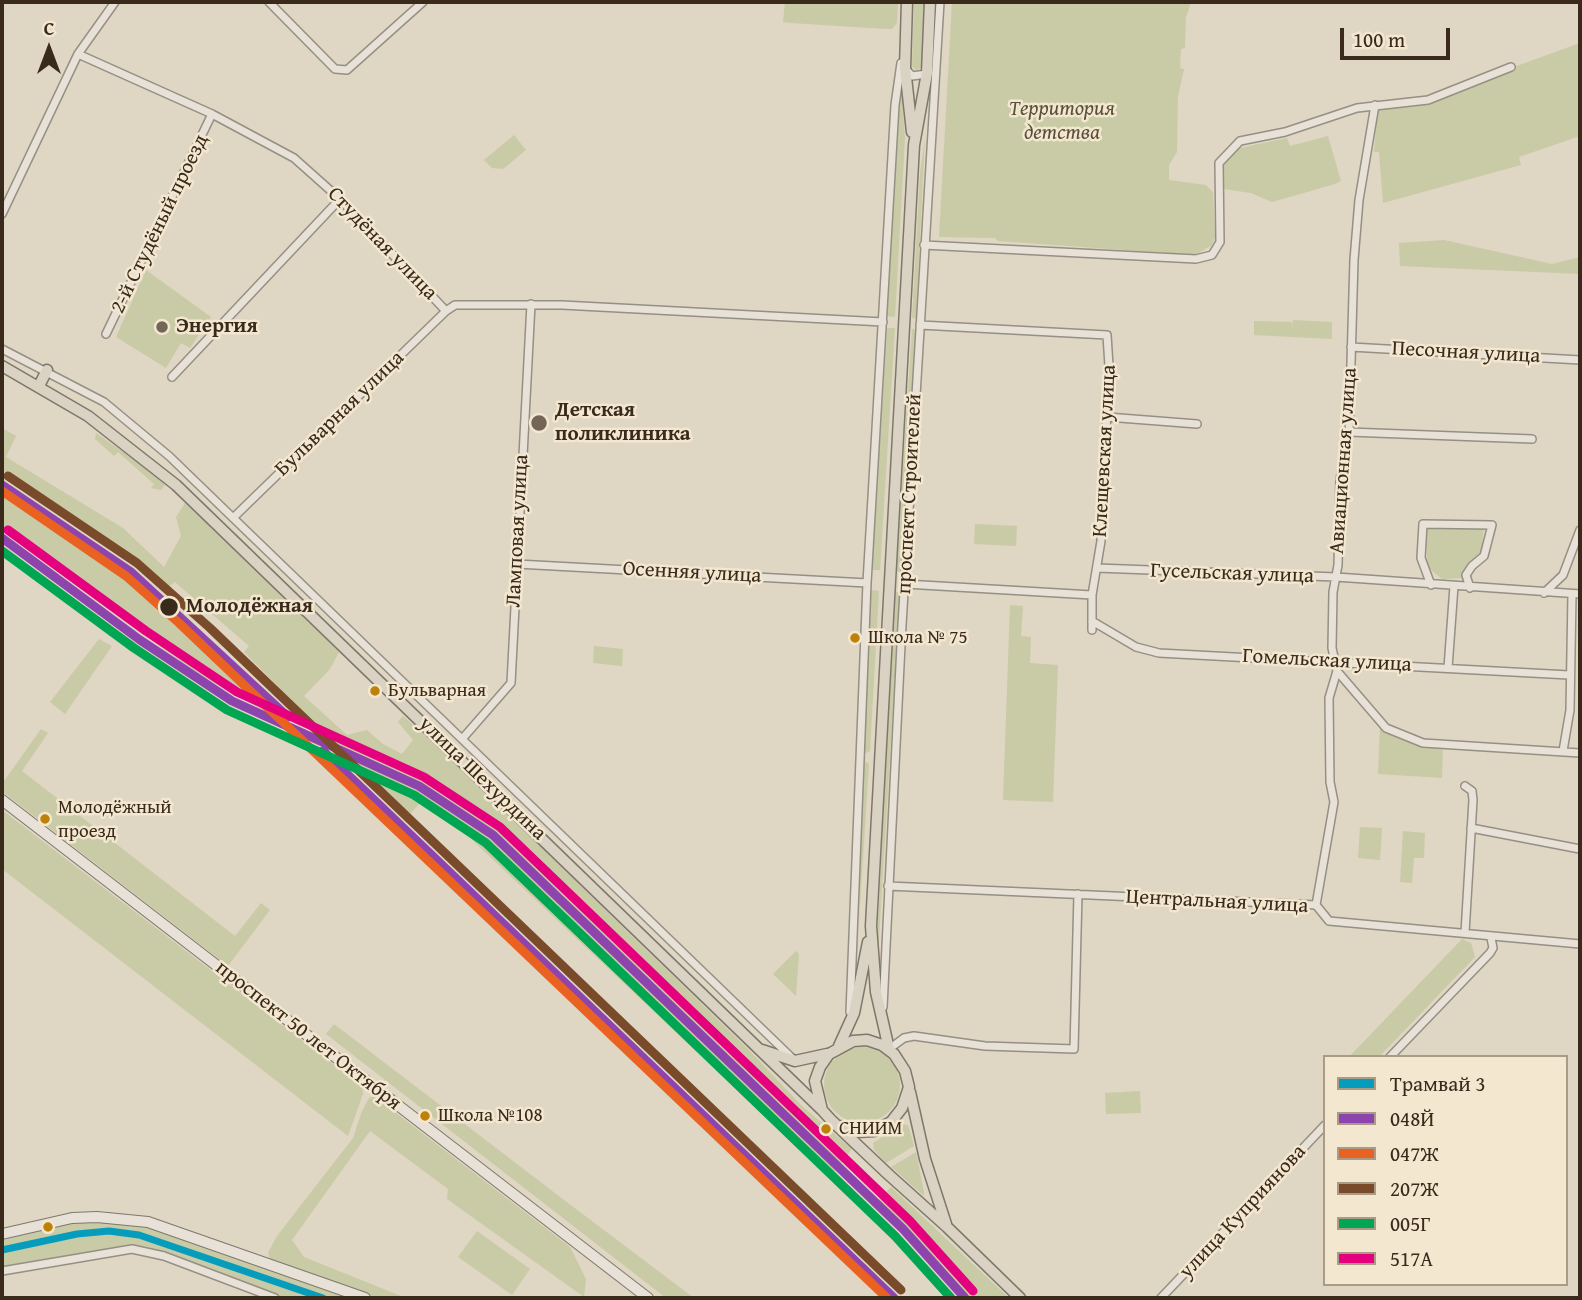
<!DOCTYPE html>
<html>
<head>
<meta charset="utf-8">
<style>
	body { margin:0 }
	#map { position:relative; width:1582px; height:1300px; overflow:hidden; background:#dfd6c3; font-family:"Gentium Book Plus",serif }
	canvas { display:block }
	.frame { position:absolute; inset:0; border:4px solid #392a1b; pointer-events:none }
	.legend { position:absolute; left:1323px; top:1055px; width:245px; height:231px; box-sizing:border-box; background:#f3e7d0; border:2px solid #a99b88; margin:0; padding:9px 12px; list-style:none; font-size:21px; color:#392a1b }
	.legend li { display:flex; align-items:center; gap:14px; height:35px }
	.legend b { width:35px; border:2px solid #a99b88 }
	.north { position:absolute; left:14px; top:14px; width:70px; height:70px; -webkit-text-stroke:5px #f3e7d0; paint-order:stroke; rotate:0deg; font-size:19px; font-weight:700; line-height:28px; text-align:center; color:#392a1b }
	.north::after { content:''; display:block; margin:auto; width:24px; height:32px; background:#392a1b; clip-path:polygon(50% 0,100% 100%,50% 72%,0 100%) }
	.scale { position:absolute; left:1340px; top:28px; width:110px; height:32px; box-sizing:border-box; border:4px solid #392a1b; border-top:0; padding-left:9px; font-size:21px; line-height:24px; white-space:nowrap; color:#392a1b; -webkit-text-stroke:5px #f3e7d0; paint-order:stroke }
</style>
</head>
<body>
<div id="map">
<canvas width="1582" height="1300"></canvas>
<div class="frame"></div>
<ul class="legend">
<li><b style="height:9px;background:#069cbc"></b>Трамвай 3</li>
<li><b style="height:9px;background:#8e44ad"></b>048Й</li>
<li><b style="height:9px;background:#e96222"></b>047Ж</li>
<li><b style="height:9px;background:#7a4b2a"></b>207Ж</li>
<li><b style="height:9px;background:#00a651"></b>005Г</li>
<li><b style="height:9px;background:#e5007d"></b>517А</li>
</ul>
<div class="north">С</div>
<div class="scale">100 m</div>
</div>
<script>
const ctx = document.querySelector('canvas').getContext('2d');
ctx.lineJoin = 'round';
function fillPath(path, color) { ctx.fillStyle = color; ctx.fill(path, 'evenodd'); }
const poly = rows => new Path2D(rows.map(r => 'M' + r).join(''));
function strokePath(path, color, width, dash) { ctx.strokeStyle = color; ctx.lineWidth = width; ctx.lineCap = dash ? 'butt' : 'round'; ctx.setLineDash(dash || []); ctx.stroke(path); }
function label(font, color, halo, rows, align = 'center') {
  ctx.font = font + ' "Gentium Book Plus",serif'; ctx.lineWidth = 5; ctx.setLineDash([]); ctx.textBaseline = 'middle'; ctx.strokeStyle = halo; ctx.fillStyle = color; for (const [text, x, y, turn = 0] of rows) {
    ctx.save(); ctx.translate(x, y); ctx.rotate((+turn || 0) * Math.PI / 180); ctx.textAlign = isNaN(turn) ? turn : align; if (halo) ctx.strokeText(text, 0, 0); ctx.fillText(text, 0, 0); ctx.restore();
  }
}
const green = poly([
	[785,2,898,2,897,23,892,29,886,29,791,23,783,22],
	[914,2,926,2,923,66,917,71,912,66],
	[952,2,1191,2,1186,17,1185,48,1181,49,1180,68,1184,69,1178,96,1177,152,1169,165,1169,180,1206,185,1213,192,1215,237,1212,245,1195,255,998,241,995,238,939,237],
	[1580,43,1580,136,1519,157,1521,165,1383,203,1379,152,1374,152,1378,103,1426,99],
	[901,87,905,138,895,317,887,316,898,106],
	[514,135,526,150,503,169,492,168,484,160],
	[1328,136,1341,181,1335,184,1272,202,1251,193,1224,189,1223,163,1235,149,1287,138,1290,146],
	[925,138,916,318,912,318,920,173],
	[1444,240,1552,264,1580,257,1580,274,1400,266,1399,243],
	[146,270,211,317,190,348,181,343,166,368,116,337],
	[1293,320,1332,322,1332,339,1254,335,1254,321,1292,322,1292,329],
	[887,328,895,328,880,570,872,570],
	[912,329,916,329,901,572,896,571],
	[2,428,16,436,6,457,123,528,164,567,181,536,176,517,185,503,339,652,330,669,304,696,347,735,367,730,383,744,402,754,413,740,398,722,403,716,438,747,749,1050,801,1105,852,1149,830,1178,468,836,420,803,408,816,313,729,304,713,244,652,249,646,175,582,167,588,97,531,93,533,2,475],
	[96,433,140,464,165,485,161,490,151,488,154,484,118,452,114,456,95,439],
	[2,488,78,537,230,668,290,725,198,674,2,531],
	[975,524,1017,526,1016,546,974,544],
	[1429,525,1484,527,1481,555,1467,578,1442,579,1430,569,1427,562,1426,531],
	[871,590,879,591,870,751,866,753,864,751],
	[895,592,900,592,878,956,878,921],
	[1010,605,1023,606,1021,636,1031,637,1030,663,1058,665,1053,802,1003,800],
	[99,639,112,646,65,714,50,702],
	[594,646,623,649,622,666,593,663],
	[1380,725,1443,747,1442,778,1378,774],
	[41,729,48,733,22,771,235,936,261,903,270,910,228,966,3,792,2,784],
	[866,762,869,764,859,922,863,764],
	[2,810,362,1086,363,1094,348,1136,2,869],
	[1360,827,1382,828,1380,860,1358,858],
	[1403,831,1425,833,1424,858,1414,858,1412,883,1400,882],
	[1462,939,1471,943,1475,957,1379,1057,1349,1057],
	[796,951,799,954,796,996,773,974],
	[334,1024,568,1203,694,1298,666,1298,326,1034],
	'824 1085a38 38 0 1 1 76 0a38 38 0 1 1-76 0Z',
	[1140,1091,1141,1113,1106,1114,1105,1093],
	[374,1096,570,1247,586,1279,584,1297,447,1199,448,1189,370,1131,292,1240,304,1257,406,1298,374,1298,271,1263,268,1253,277,1236,353,1138,362,1111,369,1098],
	[902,1124,908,1125,914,1146,886,1163,874,1150,873,1143],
	[916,1152,924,1192,924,1196,891,1167],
	[891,1187,1009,1298,969,1298,878,1200],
	[97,1221,138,1224,164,1230,358,1298,285,1298,166,1253,132,1246,2,1267,2,1241,51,1225],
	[477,1231,530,1269,512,1295,458,1257]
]);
const street = poly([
	[269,2,335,69,347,70,423,2],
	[78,54,212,114,294,158,340,199,446,311,455,305,562,305,883,322],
	[905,68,912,76,927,74],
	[2,214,78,54,115,2],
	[924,245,1196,259,1212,255,1220,242,1219,163,1240,141,1285,132,1357,108,1428,100,1511,67],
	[920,325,1107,335,1109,366,1101,541,1092,595,1092,630],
	[106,334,212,114],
	[1351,347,1580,360],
	[2,349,104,402,169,456,792,1058],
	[172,377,340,199],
	[1107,417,1197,424],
	[1349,432,1532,439],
	[234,517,446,311],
	[517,564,867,583],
	[1097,568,1336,577,1580,594],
	[905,584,1092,595],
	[1431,585,1421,558,1423,524,1492,525,1484,556,1472,566,1466,575,1470,588],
	[1544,593,1563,575,1580,530],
	[1092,621,1136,647,1159,653,1569,675],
	[1448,668,1454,586],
	[1337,671,1386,728,1423,743,1580,753],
	[463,738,511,683,531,304],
	[1563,751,1570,710,1572,594],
	[1471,828,1580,849],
	[888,886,1316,905],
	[1316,905,1334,802,1330,782,1329,698,1337,671,1332,648,1333,592,1338,565,1340,480,1349,432,1354,260,1359,200,1375,105],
	[1316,905,1329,921,1580,944],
	[1465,933,1473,800,1472,791,1465,786],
	[883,1007,902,625,940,2],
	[850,1012,867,583,895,105,901,63],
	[889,1049,904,1038,914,1036,985,1046,1074,1049,1078,894],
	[1390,1057,1490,953,1493,948,1491,938],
	[2,1271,132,1249,164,1256,275,1298],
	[1161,1298,1325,1125]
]);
const secondary = poly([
	[2,800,648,1298],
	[2,1234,72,1218,97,1217,148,1222,365,1298]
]);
const primary = poly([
	[907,2,905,68,912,132],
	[2,366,88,416,176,485,822,1110],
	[39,386,47,370],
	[839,1046,854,1013,868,942],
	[889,1049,876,992,871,926,914,145,927,73,930,2],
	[762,1050,795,1061,827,1054],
	[910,1092,925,1159,946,1224],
	[839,1126,856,1132,874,1131,891,1122,902,1108,909,1087,905,1071,894,1054,882,1045,867,1040,853,1041,829,1054,820,1067,815,1081,822,1110,832,1121,889,1175,947,1227,1020,1298]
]);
const rail1 = poly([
	[2,485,131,572,288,717],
	[2,538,140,640,232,701,419,786,493,835,903,1229,965,1298],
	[323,751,894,1298]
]);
const rail2 = poly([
	[2,491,126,576,179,623,887,1298]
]);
const rail3 = poly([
	[8,476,137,563,210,628,901,1290]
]);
const rail4 = poly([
	[2,551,134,648,227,710,414,795,486,843,895,1236,951,1298]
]);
const rail5 = poly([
	[8,530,146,631,237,692,424,777,500,827,910,1221,973,1291]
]);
const tram1 = poly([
	[2,1250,77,1234,109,1231,139,1235,323,1298]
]);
const markers = [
	[162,327,7,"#736656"],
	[539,423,9,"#736656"],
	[169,607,10,"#392a1b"],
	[855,638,6,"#be8108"],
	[375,691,6,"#be8108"],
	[45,819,6,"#be8108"],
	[425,1116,6,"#be8108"],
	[826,1129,6,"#be8108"],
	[48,1227,6,"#be8108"]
];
const busNames = [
	["Школа № 75",868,638],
	["Бульварная",388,691],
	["Молодёжный",58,808],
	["проезд",58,832],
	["Школа №108",438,1116],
	["СНИИМ",839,1129]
];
const parkNames = [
	["Территория",1062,110],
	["детства",1062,134]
];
const streetNames = [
	["2-й Студёный проезд",160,224,-64],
	["Студёная улица",382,244,46],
	["Песочная улица",1466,353,3],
	["Бульварная улица",340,414,-44],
	["Клещевская улица",1105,451,-87],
	["Авиационная улица",1344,461,-86],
	["проспект Строителей",910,494,-87],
	["Ламповая улица",518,531,-87],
	["Осенняя улица",692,573,3],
	["Гусельская улица",1232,574,2],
	["Гомельская улица",1327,661,3],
	["улица Шехурдина",482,779,44],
	["Центральная улица",1217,902,3],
	["проспект 50 лет Октября",308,1036,38],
	["улица Куприянова",1243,1212,-47]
];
const poiNames = [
	["Энергия",176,327],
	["Детская",555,411],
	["поликлиника",555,435]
];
const stopNames = [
	["Молодёжная",186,607]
];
fillPath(green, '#c9caa6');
strokePath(street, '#968f83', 10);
strokePath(secondary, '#7e776c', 12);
strokePath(primary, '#7e776c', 13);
strokePath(street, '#e7e1d7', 7);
strokePath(secondary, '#e7e1d7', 10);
strokePath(primary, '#dad2c3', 10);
strokePath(rail1, '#8e44ad', 9);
strokePath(rail2, '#e96222', 9);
strokePath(rail3, '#7a4b2a', 9);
strokePath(rail4, '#00a651', 9);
strokePath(rail5, '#e5007d', 9);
strokePath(tram1, '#069cbc', 7);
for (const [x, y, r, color] of markers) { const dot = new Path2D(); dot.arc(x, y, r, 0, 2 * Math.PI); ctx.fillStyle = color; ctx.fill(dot); strokePath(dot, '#f3e7d0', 2.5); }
label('19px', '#392a1b', '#f3e7d0', busNames, 'left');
label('italic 21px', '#585038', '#f3e7d0', parkNames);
label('21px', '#392a1b', '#f3e7d0', streetNames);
label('bold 21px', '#392a1b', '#f3e7d0', poiNames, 'left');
label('bold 21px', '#392a1b', '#f3e7d0', stopNames, 'left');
</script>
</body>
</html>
